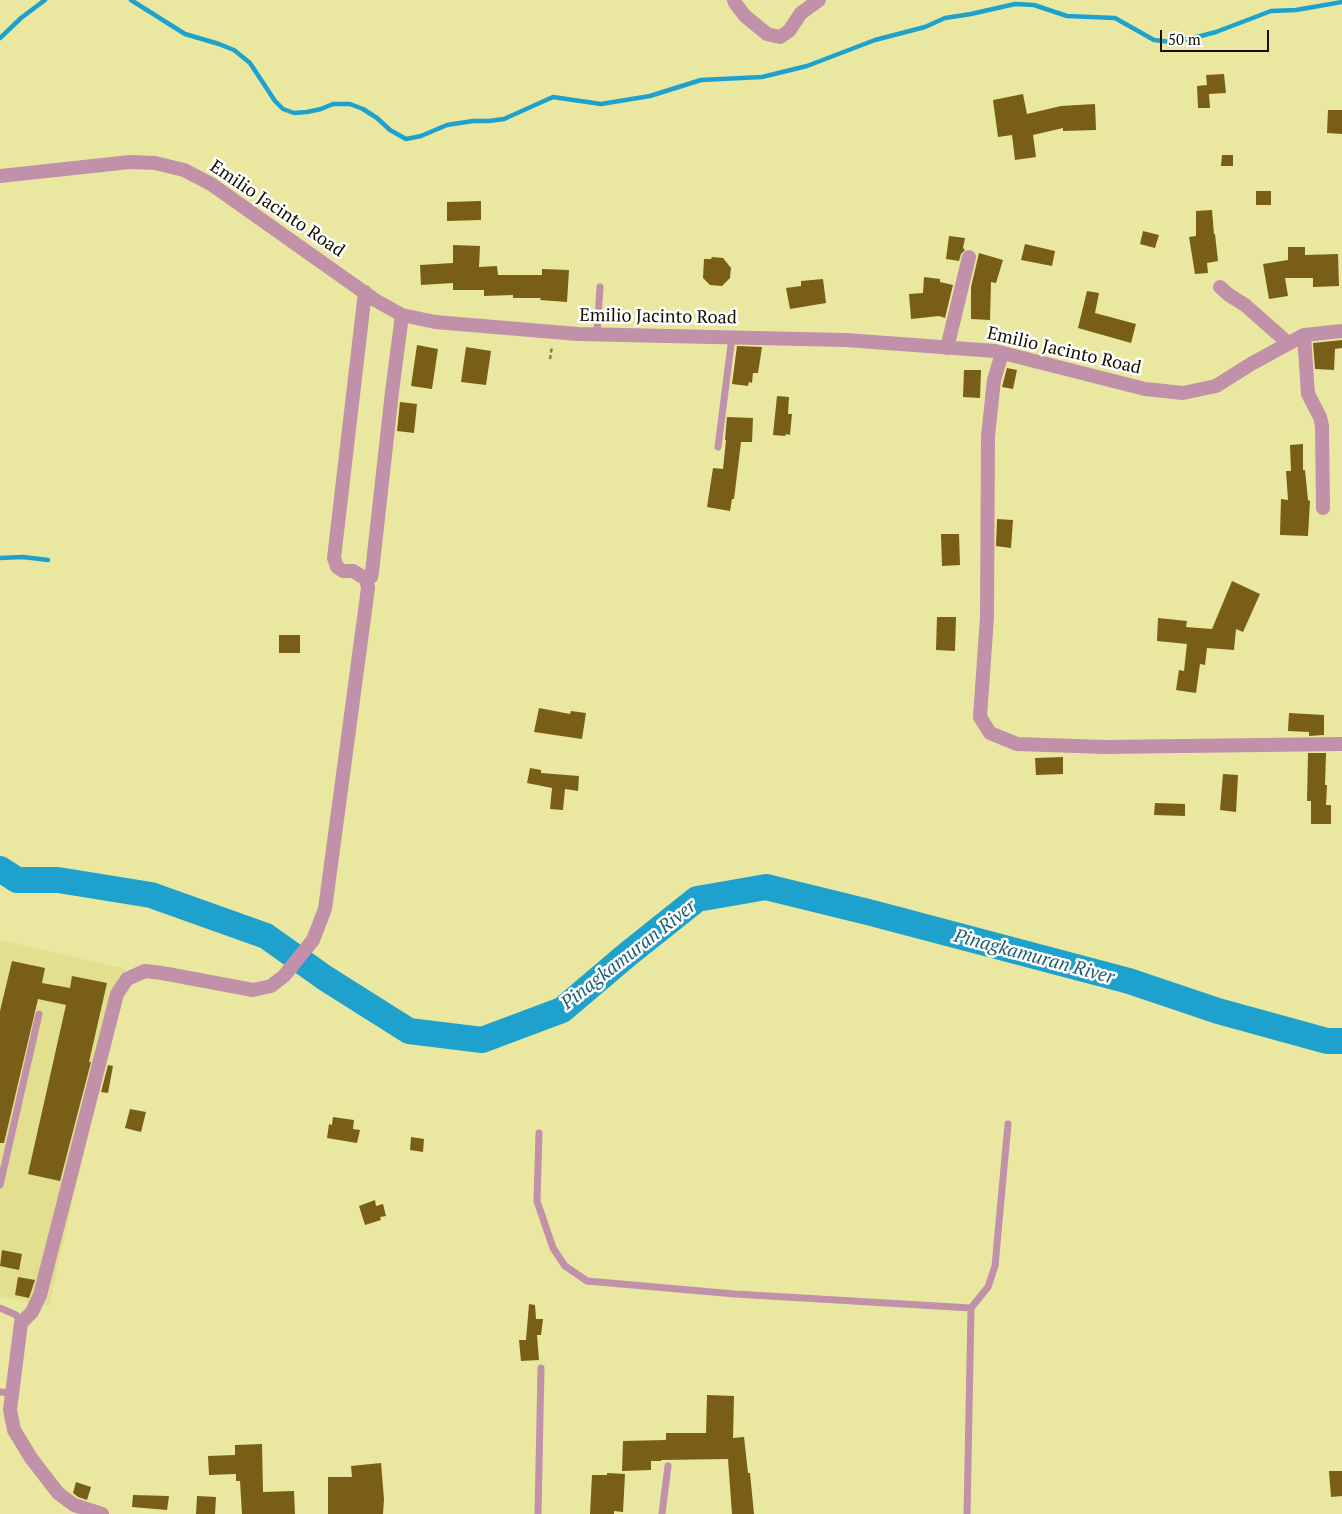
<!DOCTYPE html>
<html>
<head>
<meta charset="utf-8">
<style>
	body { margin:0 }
	#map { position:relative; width:1342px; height:1514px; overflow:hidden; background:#eae8a0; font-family:"PT Serif",serif }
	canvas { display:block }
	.scale { position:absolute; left:1160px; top:30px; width:109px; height:22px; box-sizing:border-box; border:2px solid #131200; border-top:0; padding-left:6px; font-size:15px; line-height:18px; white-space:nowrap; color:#131200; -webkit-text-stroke:4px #fff; paint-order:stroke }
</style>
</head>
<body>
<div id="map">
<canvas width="1342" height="1514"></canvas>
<div class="scale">50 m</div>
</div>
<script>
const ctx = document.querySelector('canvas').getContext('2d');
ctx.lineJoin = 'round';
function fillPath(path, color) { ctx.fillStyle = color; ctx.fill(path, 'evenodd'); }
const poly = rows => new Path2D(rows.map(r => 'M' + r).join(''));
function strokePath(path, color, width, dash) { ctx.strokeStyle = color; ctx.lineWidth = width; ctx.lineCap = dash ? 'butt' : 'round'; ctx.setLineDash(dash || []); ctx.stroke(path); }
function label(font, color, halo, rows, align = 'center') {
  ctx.font = font + ' "PT Serif",serif'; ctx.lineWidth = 5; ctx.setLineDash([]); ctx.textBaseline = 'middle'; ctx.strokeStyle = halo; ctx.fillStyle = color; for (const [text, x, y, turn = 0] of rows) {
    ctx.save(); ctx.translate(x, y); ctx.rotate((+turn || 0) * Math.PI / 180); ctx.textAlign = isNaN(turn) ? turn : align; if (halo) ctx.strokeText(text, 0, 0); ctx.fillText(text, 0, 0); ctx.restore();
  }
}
const built = poly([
	[0,940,126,969,49,1306,0,1296]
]);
const stream = poly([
	[131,0,185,34,219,44,234,50,250,63,275,101,283,109,294,113,307,112,321,109,333,104,350,104,363,109,377,118,390,130,406,139,421,136,447,125,473,121,489,121,504,119,553,97,601,104,650,96,701,80,762,77,807,66,875,40,925,27,945,18,971,14,1015,4,1034,5,1067,16,1115,18,1154,40,1171,42,1193,38,1216,32,1271,11,1296,10,1342,2],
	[0,38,21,18,45,0],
	[0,558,23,557,48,560]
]);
const river = poly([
	[0,869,17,880,58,880,151,895,266,936,325,978,409,1031,482,1040,562,1010,628,954,697,899,766,887,868,912,1129,981,1218,1011,1327,1041,1342,1041]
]);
const building = poly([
	[1224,74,1226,93,1209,94,1210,108,1198,108,1197,86,1207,85,1206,75],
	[1023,94,1027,114,1061,106,1095,104,1096,130,1063,131,1063,128,1033,135,1036,157,1015,160,1012,135,998,137,993,100],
	[1328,110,1342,110,1342,134,1327,133],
	[1222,155,1233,155,1233,166,1221,166],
	[1256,191,1271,191,1271,205,1256,205],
	[481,201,481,220,447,221,447,202],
	[1212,210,1214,234,1215,234,1218,261,1207,263,1208,273,1195,274,1189,237,1196,236,1196,211],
	[1143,231,1159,235,1155,248,1140,244],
	[949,236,965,238,963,248,965,250,961,254,959,261,946,259],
	[1025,244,1055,251,1052,266,1021,260],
	[453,245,480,246,479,267,497,266,498,275,542,275,542,269,569,270,567,302,540,300,541,298,513,298,513,295,484,296,484,290,453,290,453,283,421,285,420,265,453,263],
	[1288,247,1305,247,1305,255,1338,254,1339,286,1313,287,1313,278,1285,278,1288,296,1269,299,1263,264,1288,260],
	[979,253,1003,260,996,283,991,282,990,320,971,319,971,287],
	[712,257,723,258,731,268,730,278,722,286,710,285,703,278,704,259,711,259],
	[924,277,940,279,940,282,953,285,945,318,939,316,911,319,909,294,923,293],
	[823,279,826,303,790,309,786,288,801,286,801,281],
	[1087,291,1099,293,1095,313,1136,324,1131,343,1078,328],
	[1342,340,1342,348,1335,349,1334,370,1315,369,1313,343],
	[417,345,438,349,432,389,411,386],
	[737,346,762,347,758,373,753,373,752,383,749,382,748,386,732,384],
	[466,347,491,351,486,385,461,382],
	[1007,368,1017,370,1013,389,1002,387],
	[964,370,981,370,980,398,963,397],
	[777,396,789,397,788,414,792,414,790,435,786,434,785,436,773,435],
	[400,402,417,404,414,433,397,431],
	[727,417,753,418,752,442,741,442,734,499,732,499,730,511,707,507,713,468,723,469,726,440,725,440],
	[1303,444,1303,470,1305,470,1308,500,1310,501,1308,536,1280,535,1281,499,1288,500,1286,471,1291,471,1290,445],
	[997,519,1013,520,1011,548,996,546],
	[941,534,959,534,960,565,942,566],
	[1232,581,1260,594,1243,632,1236,629,1234,650,1207,648,1205,665,1200,664,1196,693,1176,690,1179,670,1184,671,1187,644,1157,641,1158,618,1187,621,1186,627,1212,629],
	[937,617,956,617,955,651,936,650],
	[279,635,300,635,300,653,279,653],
	[539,708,570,714,571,711,586,713,582,739,534,732],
	[1289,713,1324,715,1324,735,1309,736,1309,732,1288,731],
	[1308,753,1326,753,1325,785,1327,785,1326,805,1331,805,1331,824,1311,824,1311,801,1307,801],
	[1063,757,1063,774,1036,775,1035,758],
	[530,768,541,770,541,773,579,776,578,791,565,789,563,810,550,809,552,788,527,783],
	[1223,774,1238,775,1236,812,1220,810],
	[1155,803,1185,804,1185,816,1154,815],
	[12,961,45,968,42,983,70,988,72,976,107,983,89,1062,91,1062,60,1181,28,1174,66,1005,38,999,4,1143,0,1143,0,1011],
	[108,1065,113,1066,108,1093,101,1092],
	[130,1109,146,1112,141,1132,125,1128],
	[333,1117,354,1120,353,1129,360,1130,357,1143,327,1138,329,1124,332,1125],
	[411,1137,424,1139,423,1152,410,1150],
	[375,1200,376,1206,383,1204,386,1216,380,1217,381,1220,365,1225,359,1206],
	[2,1250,22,1254,19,1270,0,1266],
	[18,1277,35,1280,29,1298,15,1295],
	[529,1304,535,1305,536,1319,543,1319,541,1335,537,1335,539,1360,521,1361,519,1340,526,1340],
	[707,1395,734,1396,733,1438,744,1437,748,1473,750,1473,754,1514,732,1514,728,1459,661,1460,661,1461,651,1461,651,1470,622,1471,623,1441,666,1440,666,1433,706,1433],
	[262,1444,263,1492,294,1491,295,1514,242,1514,240,1481,236,1481,236,1474,209,1475,208,1456,235,1455,235,1445],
	[381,1463,384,1499,383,1514,328,1514,328,1477,352,1477,351,1466],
	[1329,1471,1342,1471,1342,1496,1331,1497],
	[607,1473,625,1474,623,1512,614,1511,614,1514,590,1514,592,1475,607,1475],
	[76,1482,91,1487,87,1500,78,1497,73,1493],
	[133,1495,169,1496,167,1510,132,1507],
	[197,1496,216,1497,215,1514,196,1514]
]);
const path = poly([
	[550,359,552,346]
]);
const service = poly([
	[597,334,600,287],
	[718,447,732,337],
	[539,1133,537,1201,553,1248,565,1266,587,1281,735,1294,971,1308,967,1514],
	[0,1185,39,1014],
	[0,1308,16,1315,21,1323],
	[971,1308,988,1287,995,1266,1008,1124],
	[0,1392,12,1393],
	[538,1514,541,1368],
	[662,1514,668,1466]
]);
const minor = poly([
	[734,0,735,3,745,16,767,34,780,37,789,31,801,13,819,0],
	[0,176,130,162,155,163,184,170,211,184,375,300,402,315,435,322,578,334,846,340,995,351,1145,389,1183,393,1216,386,1251,364,1304,335,1342,331],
	[1220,287,1229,295,1245,305,1288,343],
	[1304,335,1308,394,1320,417,1322,426,1323,508],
	[947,348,969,257],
	[1002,353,994,380,988,436,987,617,980,717,990,733,1017,744,1105,747,1342,744],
	[366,579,371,577,372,572,392,392,402,315],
	[102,1514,74,1505,58,1493,31,1458,14,1430,10,1410,21,1323,32,1312,40,1295,117,994,127,979,145,971,162,973,253,990,271,986,284,976,313,940,325,909,368,588,366,579,353,571,343,571,337,567,334,558,365,292]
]);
const streetNames = [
	["Emilio Jacinto Road",277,209,34],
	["Emilio Jacinto Road",658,317,1],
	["Emilio Jacinto Road",1064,351,13]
];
const waterNames = [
	["Pinagkamuran River",629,955,-38],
	["Pinagkamuran River",1034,957,15]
];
fillPath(built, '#e2df8f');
strokePath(stream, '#1ea2cd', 4.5);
strokePath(river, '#1ea2cd', 26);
fillPath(building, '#785e17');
strokePath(path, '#7f7e51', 2.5, [4, 2.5]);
strokePath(service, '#c190a9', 7);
strokePath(minor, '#c190a9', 14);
label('18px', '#131200', '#fff', streetNames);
label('italic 19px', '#1e5d74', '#fff', waterNames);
</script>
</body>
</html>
